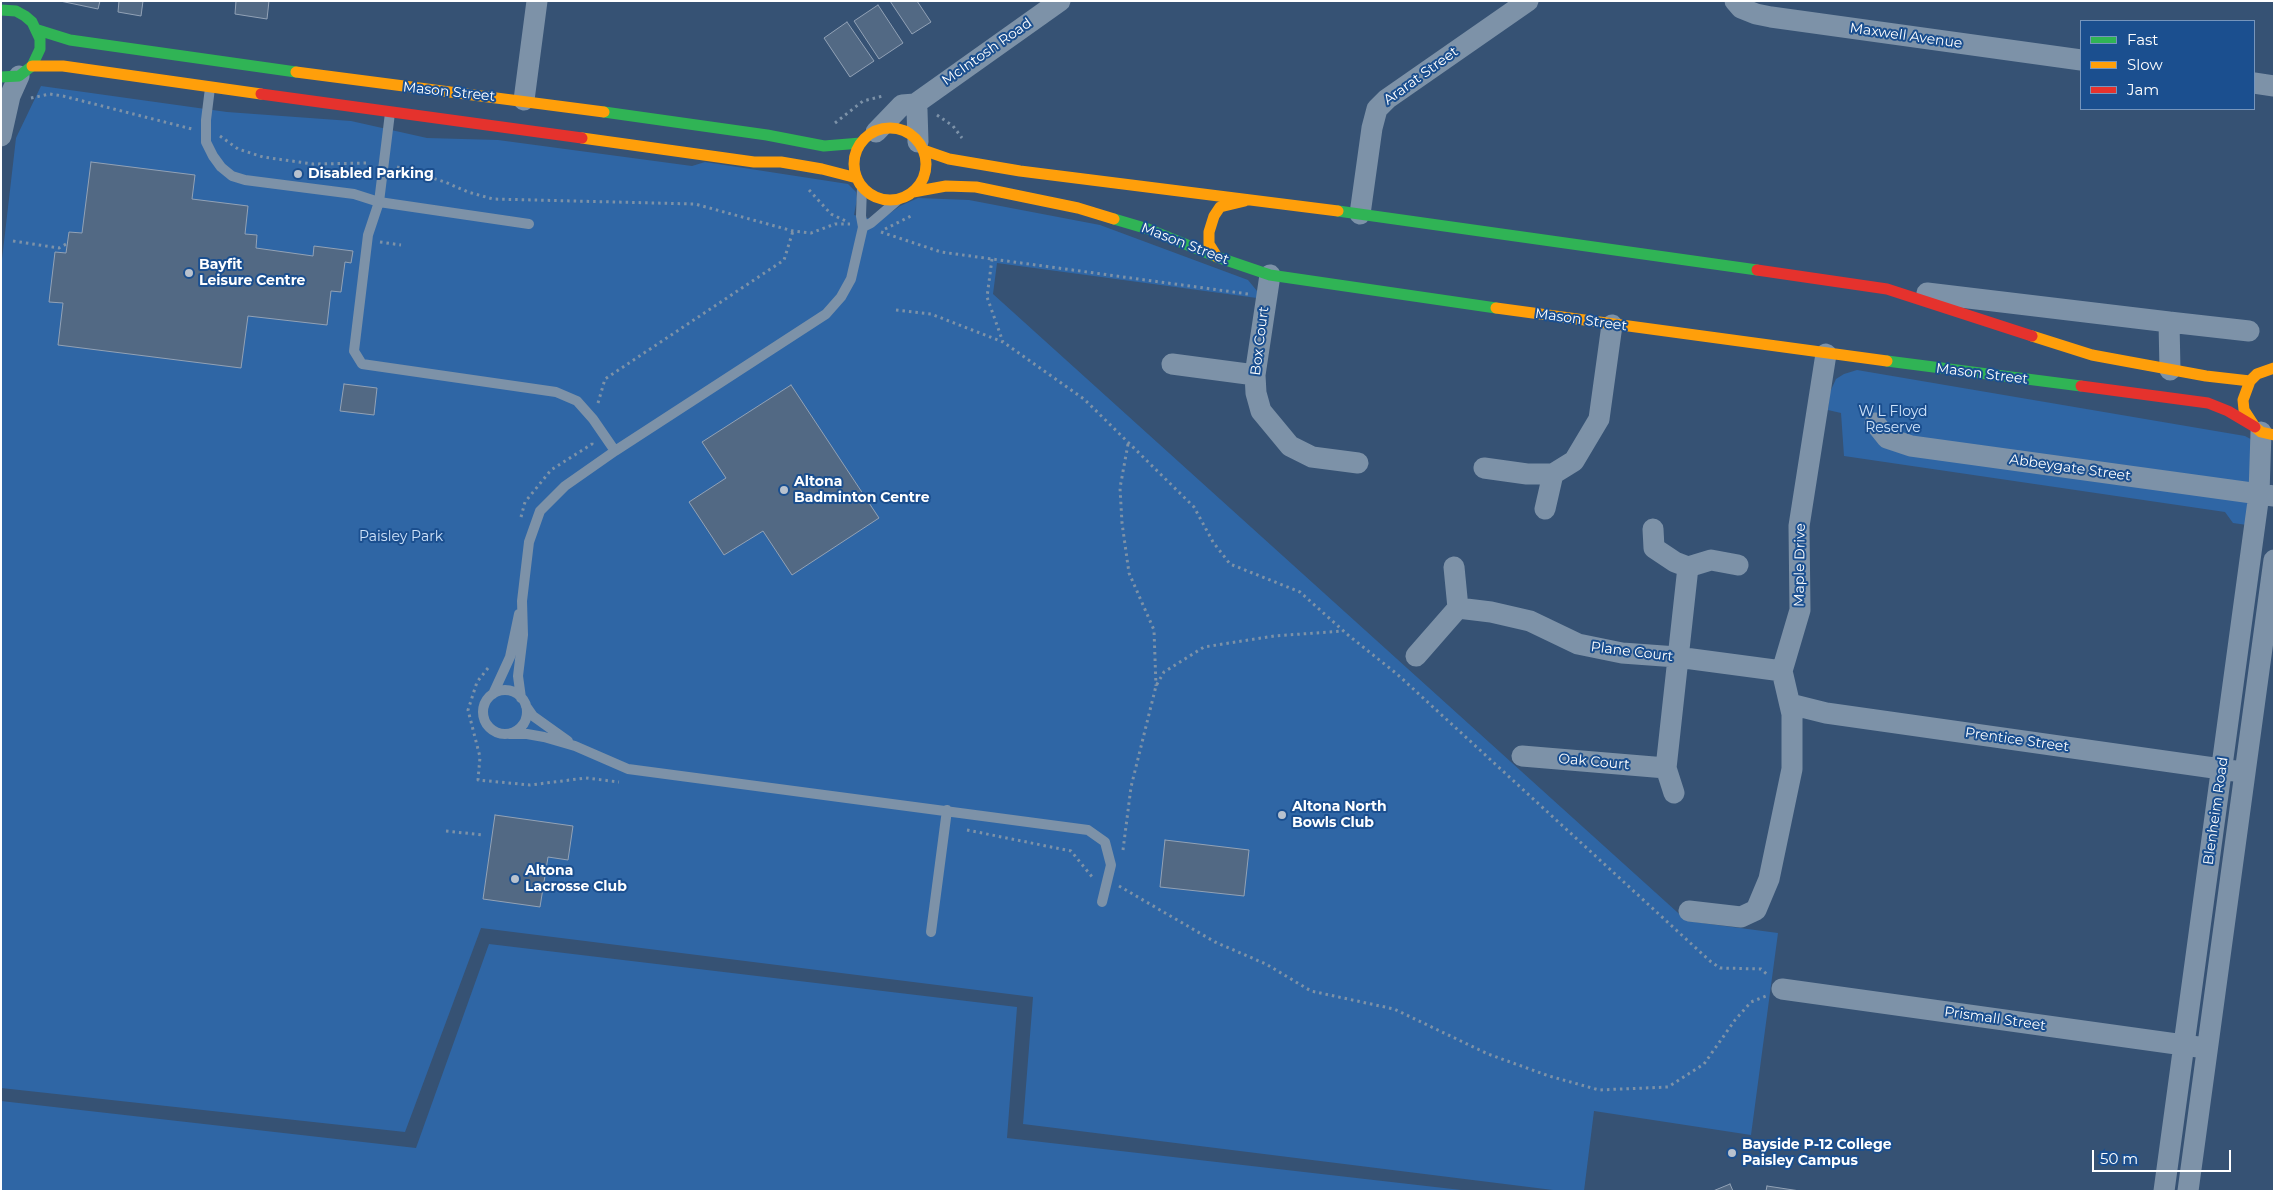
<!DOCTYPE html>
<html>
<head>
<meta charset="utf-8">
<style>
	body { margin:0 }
	#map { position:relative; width:2275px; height:1192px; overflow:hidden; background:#365274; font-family:Montserrat,sans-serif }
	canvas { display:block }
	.frame { position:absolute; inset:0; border:2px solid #fff; pointer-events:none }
	.legend { position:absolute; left:2080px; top:20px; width:175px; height:90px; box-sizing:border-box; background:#1b4f8f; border:1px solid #7695bc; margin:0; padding:6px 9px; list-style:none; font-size:15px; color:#fff }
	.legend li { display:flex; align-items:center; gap:10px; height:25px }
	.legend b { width:25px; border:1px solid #7695bc }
	.scale { position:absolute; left:2092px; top:1150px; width:139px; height:22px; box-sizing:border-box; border:2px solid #fff; border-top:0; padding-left:6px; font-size:15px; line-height:18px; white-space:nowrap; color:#fff; -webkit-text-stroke:4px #1b4f8f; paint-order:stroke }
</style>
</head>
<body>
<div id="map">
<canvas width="2275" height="1192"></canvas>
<div class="frame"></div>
<ul class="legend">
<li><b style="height:6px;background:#30b455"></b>Fast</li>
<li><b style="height:6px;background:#ff9f0a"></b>Slow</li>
<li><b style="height:6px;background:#e5322d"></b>Jam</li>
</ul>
<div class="scale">50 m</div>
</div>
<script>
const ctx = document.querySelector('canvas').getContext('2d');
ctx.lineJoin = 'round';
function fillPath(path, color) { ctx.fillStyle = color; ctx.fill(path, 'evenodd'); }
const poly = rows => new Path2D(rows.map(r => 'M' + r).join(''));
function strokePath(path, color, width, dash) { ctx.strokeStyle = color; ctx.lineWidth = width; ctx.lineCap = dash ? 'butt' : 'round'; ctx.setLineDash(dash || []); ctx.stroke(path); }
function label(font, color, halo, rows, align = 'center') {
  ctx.font = font + ' Montserrat,sans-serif'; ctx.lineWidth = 4; ctx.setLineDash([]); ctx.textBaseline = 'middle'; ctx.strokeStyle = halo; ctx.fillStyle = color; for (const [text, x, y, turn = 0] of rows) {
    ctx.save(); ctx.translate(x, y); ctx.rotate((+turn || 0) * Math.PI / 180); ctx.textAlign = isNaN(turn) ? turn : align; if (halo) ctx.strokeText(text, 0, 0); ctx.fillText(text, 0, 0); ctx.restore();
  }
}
const green = poly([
	[41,86,227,112,351,121,427,138,498,140,692,166,705,162,848,184,856,192,857,199,854,215,879,221,900,206,918,198,969,200,1100,225,1248,280,1257,291,1257,298,997,263,993,294,1687,921,1778,933,1751,1135,1594,1111,1584,1191,1561,1191,1023,1124,1033,997,481,928,405,1132,1,1088,1,268,16,138],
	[1857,370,2245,436,2258,443,2247,525,2233,523,2225,512,1844,456,1841,413,1828,410,1830,392,1836,379,1844,374],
	[489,944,1017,1007,1007,1138,1470,1191,1,1191,1,1101,416,1148]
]);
const building = poly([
	[60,1,100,1,98,9,60,1],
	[119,1,143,1,141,16,118,12,119,1],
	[236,1,269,1,267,19,235,14,236,1],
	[890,1,917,1,931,22,912,34,890,1],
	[878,5,903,43,879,59,854,21,878,5],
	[847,22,874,61,850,77,824,38,847,22],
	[91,162,195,175,192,199,248,206,245,234,257,235,256,248,313,256,314,246,353,251,351,263,345,262,341,292,331,291,327,325,248,316,241,368,58,345,63,303,49,302,55,252,66,253,69,232,82,233,91,162],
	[344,384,377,388,374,415,340,411,344,384],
	[791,385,879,518,792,575,763,531,724,555,689,502,726,478,702,442,791,385],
	[495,815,573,826,568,860,548,857,540,907,483,899,495,815],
	[1165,840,1249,850,1244,896,1160,887,1165,840],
	[1730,1184,1733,1191,1713,1191,1730,1184],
	[1767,1186,1800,1191,1766,1191,1767,1186]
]);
const path = poly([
	[31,98,50,94,63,96,192,129],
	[937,115,953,126,962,138],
	[835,123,863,101,883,96],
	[220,136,238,149,263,157,313,164,369,163],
	[397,167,445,182,468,192,493,199,695,204,793,231,811,233,835,224,850,224],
	[809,190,831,214,848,222],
	[885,229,913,215],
	[881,232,941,252,1248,294],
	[13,241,59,248,68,243],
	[380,242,401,245],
	[992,259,987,297,1003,342],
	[896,310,931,314,1003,342,1084,399,1194,507,1213,542,1230,564,1300,592,1348,635,1397,674,1710,961,1720,968,1761,969,1769,976],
	[598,403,605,379,784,260,793,231],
	[1128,444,1120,488,1122,523,1129,573,1154,630,1156,686],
	[521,517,525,502,551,470,592,444,592,441],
	[488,668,477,682,468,710,480,757,478,780,530,785,586,778,619,782],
	[967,830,1071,851,1093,878],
	[446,831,483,835],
	[1123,850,1131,787,1156,686,1164,672,1204,647,1274,636,1343,631],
	[1119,886,1215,942,1266,964,1311,991,1394,1009,1488,1054,1549,1076,1599,1090,1668,1087,1704,1064,1735,1020,1751,1002,1766,996]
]);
const lane = poly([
	[210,88,206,120,206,142,213,156,221,167,232,176,245,180,354,194,379,202,529,224],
	[390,113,379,202,368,235,354,351,362,364,556,392,577,401,593,419,615,451],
	[863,227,871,223,899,199],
	'483 712a22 22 0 1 1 44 0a22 22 0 1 1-44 0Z',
	[493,694,510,657,519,614],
	[521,698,518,676,523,635,522,601,529,542,540,511,565,486,615,451,826,314,841,297,851,279,863,227,861,216,862,187],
	[526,706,533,716,568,741],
	[509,734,527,734,544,737,575,746,628,769,1088,830,1105,842,1111,865,1102,902],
	[931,932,947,810]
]);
const street = poly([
	[1735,1,1741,8,1756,14,1771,17,2081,60],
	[2254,83,2274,86],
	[524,100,537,1],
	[915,104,917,110,918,142],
	[876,132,902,105,915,104,1060,1],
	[1,136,10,96,19,76],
	[1360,214,1372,128,1377,109,1387,99,1528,1],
	[1270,275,1255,375,1256,393,1261,411,1290,446,1312,457,1358,463],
	[1927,293,2169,322,2170,370],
	[2169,322,2249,331],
	[1172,364,1255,375],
	[1875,423,1887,438,1911,446,2274,496],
	[1484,468,1527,474,1553,474,1574,461,1599,419,1612,325],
	[1545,509,1553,474],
	[1653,529,1654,548,1675,562,1688,567,1711,560,1738,565],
	[1458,608,1491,612,1530,621,1578,644,1622,653,1677,657,1782,671],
	[1416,656,1458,608,1454,567],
	[1790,704,1826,713,2235,771],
	[1522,756,1666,768],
	[1674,793,1666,768,1688,567],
	[1689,911,1741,917,1756,910,1769,879,1792,769,1792,714,1782,671,1800,610,1799,526,1826,354],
	[1782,989,2198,1047],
	[2164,1191,2259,494,2261,432],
	[2188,1191,2274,560]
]);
const fast = poly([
	[1,10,16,11,25,16,32,22,40,39,40,49,32,66,19,76,1,77],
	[38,30,70,40,296,72],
	[604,112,767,135,824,146,861,143],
	[1338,211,1757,270],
	[1114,219,1148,229,1217,257,1270,275,1496,308],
	[1887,361,2081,386]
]);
const slow = poly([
	[32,66,63,66,261,94],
	[296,72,604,112],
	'854 164a36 36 0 1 1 72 0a36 36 0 1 1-72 0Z',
	[582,138,754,162,781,162,822,169,857,178],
	[923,150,949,159,1020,171,1338,211],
	[913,192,946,186,976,187,1078,208,1114,219],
	[1217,257,1209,244,1209,232,1214,216,1220,207,1245,201],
	[1496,308,1887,361],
	[2032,336,2092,355,2206,376,2250,381],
	[2274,368,2257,374,2250,381,2243,400,2244,410,2255,427,2261,432,2274,435]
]);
const jam = poly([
	[261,94,582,138],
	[1757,270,1887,289,2032,336],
	[2081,386,2208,403,2228,411,2255,427]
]);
const markers = [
	[298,174,5,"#b9c2ce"],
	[189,273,5,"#b9c2ce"],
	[784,490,5,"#b9c2ce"],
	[1282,815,5,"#b9c2ce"],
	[515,879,5,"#b9c2ce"],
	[1732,1153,5,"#b9c2ce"]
];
const streetNames = [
	["Maxwell Avenue",1906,36,8],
	["McIntosh Road",987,52,-35],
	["Ararat Street",1421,76,-36],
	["Mason Street",449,92,6],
	["Mason Street",1185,244,21],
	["Mason Street",1581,320,8],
	["Box Court",1260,341,-83],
	["Mason Street",1982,374,7],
	["Abbeygate Street",2070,468,8],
	["Maple Drive",1800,565,-89],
	["Plane Court",1632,652,7],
	["Prentice Street",2017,740,8],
	["Oak Court",1594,762,5],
	["Blenheim Road",2216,811,-82],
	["Prismall Street",1995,1019,8]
];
const poiNames = [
	["Disabled Parking",308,174],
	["Bayfit",199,265],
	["Leisure Centre",199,281],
	["Altona",794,482],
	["Badminton Centre",794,498],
	["Altona North",1292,807],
	["Bowls Club",1292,823],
	["Altona",525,871],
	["Lacrosse Club",525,887],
	["Bayside P-12 College",1742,1145],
	["Paisley Campus",1742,1161]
];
const parkNames = [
	["W L Floyd",1893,412],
	["Reserve",1893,428],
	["Paisley Park",401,537]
];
fillPath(green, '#2f66a5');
fillPath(building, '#526984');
strokePath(building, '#92a2b6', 1);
strokePath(path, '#7d92a8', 3, [2.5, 4]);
strokePath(lane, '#7d92a8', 10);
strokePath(street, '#7d92a8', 21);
strokePath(fast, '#30b455', 11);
strokePath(slow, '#ff9f0a', 11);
strokePath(jam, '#e5322d', 11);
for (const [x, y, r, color] of markers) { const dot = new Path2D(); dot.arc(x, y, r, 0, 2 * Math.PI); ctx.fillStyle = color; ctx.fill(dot); strokePath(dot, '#1b4f8f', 2); }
label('14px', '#fff', '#1b4f8f', streetNames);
label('bold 14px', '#fff', '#1b4f8f', poiNames, 'left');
label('14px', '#cfe3fa', '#1b4f8f', parkNames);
</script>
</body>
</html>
